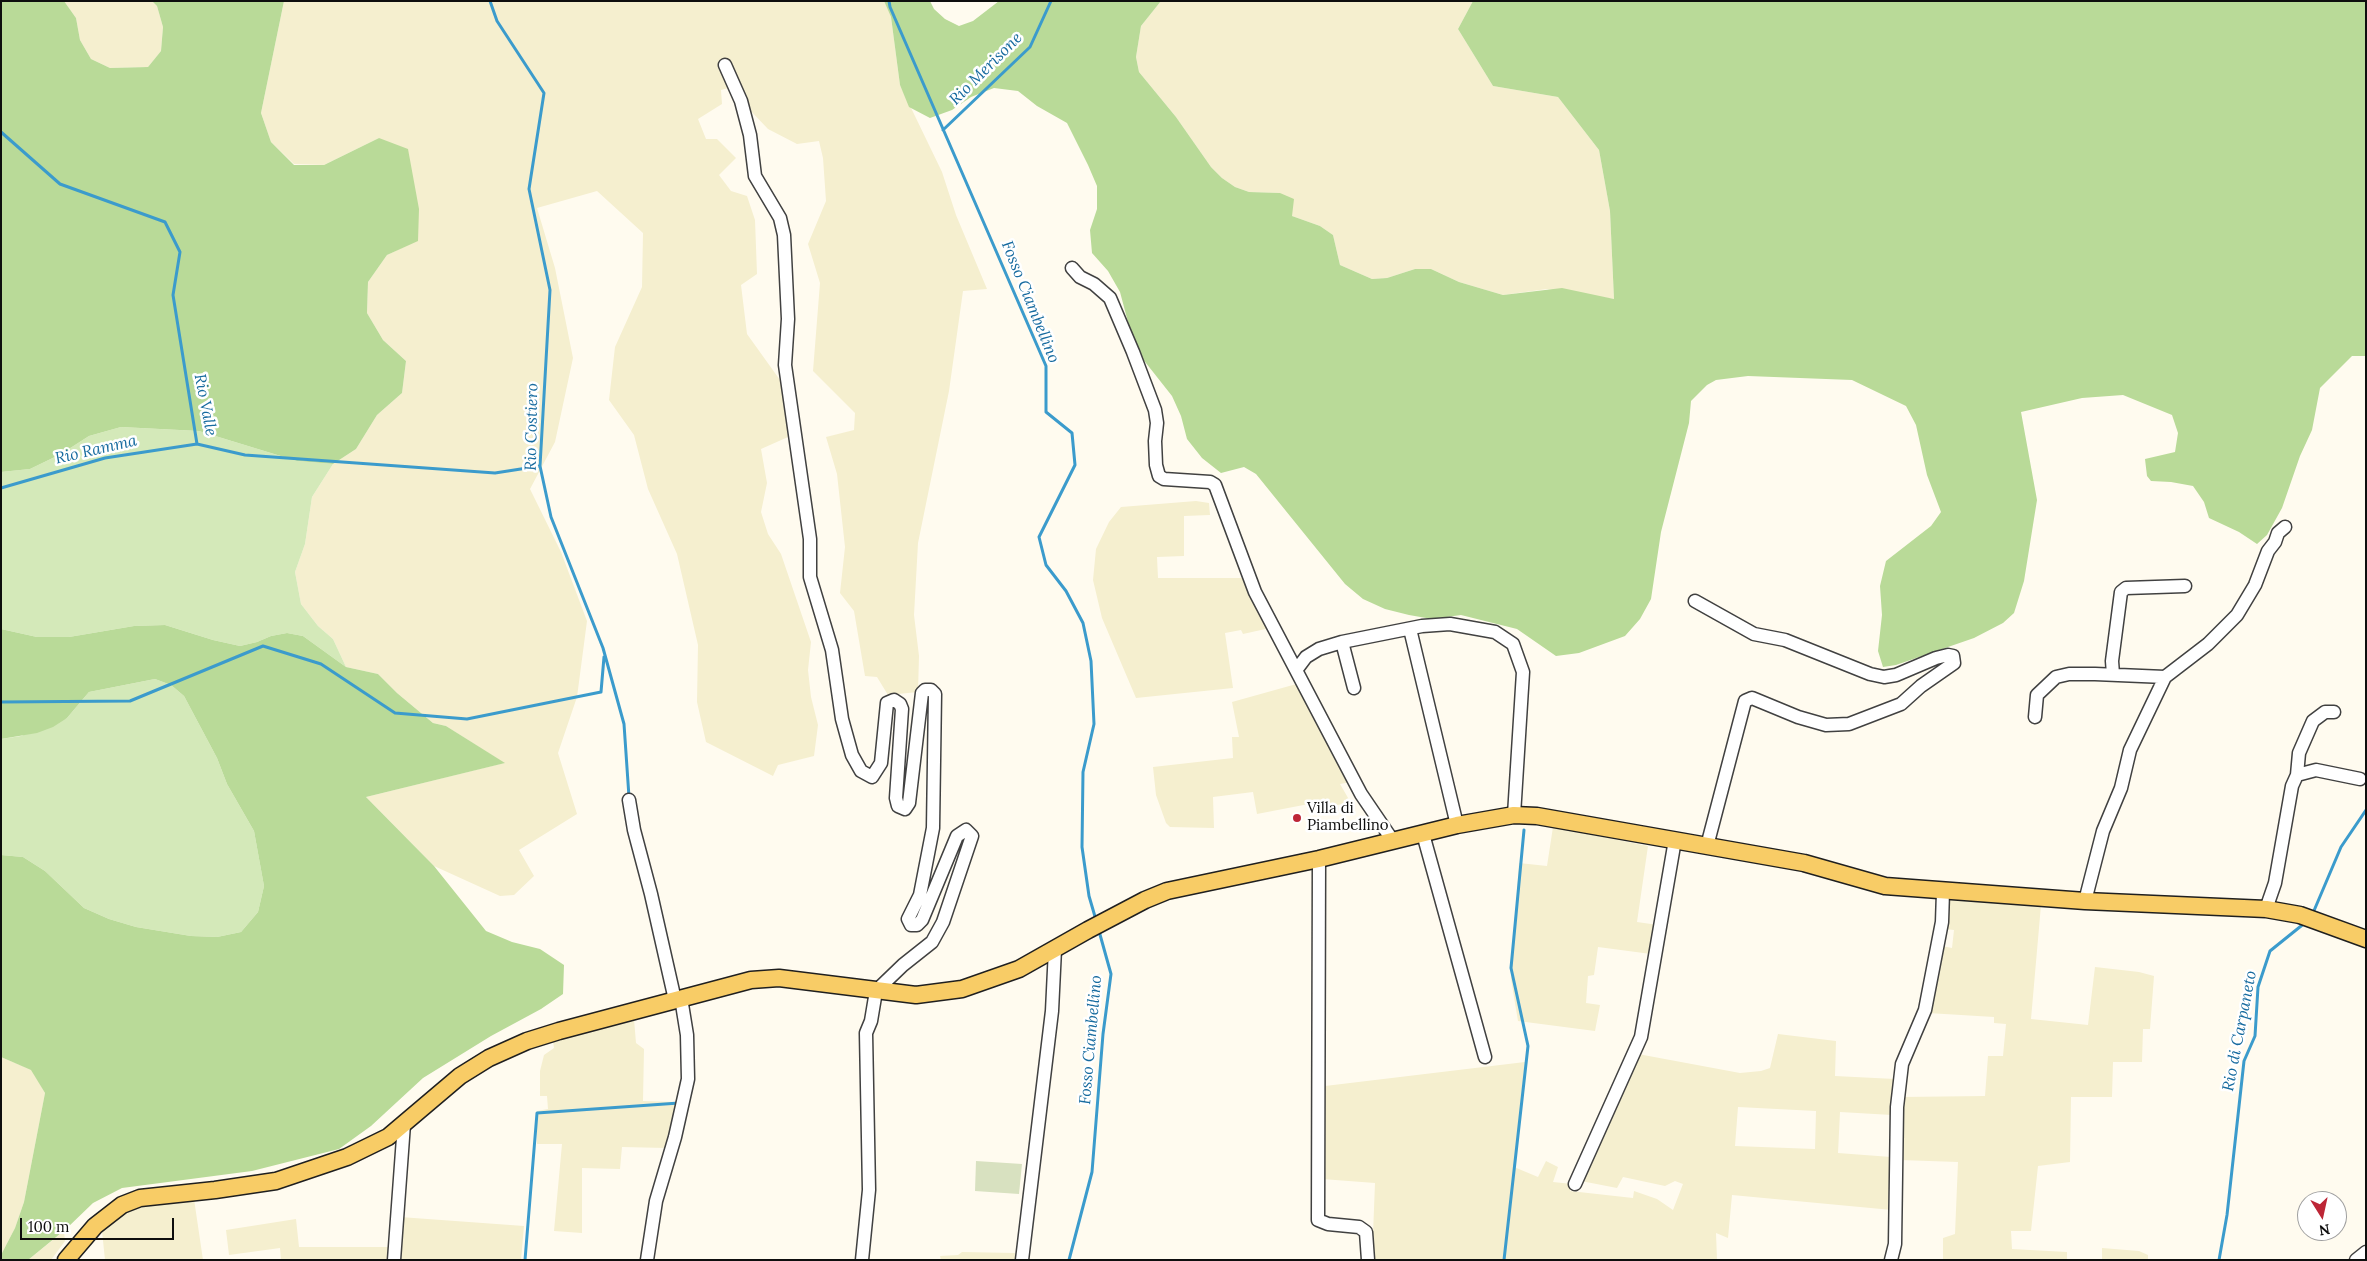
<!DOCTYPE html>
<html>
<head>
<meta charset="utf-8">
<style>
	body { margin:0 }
	#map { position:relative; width:2367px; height:1261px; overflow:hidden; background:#fffbef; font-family:Lora,serif }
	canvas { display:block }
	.frame { position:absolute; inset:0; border:2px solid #0e0e0e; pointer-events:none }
	.north { position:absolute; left:2297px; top:1191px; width:50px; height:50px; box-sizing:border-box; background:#fff; border:1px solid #9f9f9f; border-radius:50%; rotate:170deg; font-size:14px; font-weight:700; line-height:20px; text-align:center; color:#0e0e0e }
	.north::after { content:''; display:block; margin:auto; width:18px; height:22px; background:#bd2636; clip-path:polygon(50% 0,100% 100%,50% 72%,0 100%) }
	.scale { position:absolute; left:20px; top:1218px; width:154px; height:22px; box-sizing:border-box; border:2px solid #0e0e0e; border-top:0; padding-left:6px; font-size:15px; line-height:18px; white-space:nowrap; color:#0e0e0e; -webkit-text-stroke:4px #fff; paint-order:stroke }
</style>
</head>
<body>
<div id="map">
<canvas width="2367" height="1261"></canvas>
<div class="frame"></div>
<div class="north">N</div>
<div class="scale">100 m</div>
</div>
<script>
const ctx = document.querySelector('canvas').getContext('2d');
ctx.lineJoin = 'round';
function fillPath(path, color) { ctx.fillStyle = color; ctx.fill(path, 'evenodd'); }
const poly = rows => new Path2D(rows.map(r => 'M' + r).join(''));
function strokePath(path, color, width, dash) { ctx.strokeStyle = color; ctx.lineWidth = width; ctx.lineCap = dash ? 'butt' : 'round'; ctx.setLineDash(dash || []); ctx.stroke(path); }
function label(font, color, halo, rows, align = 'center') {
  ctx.font = font + ' Lora,serif'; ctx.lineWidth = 5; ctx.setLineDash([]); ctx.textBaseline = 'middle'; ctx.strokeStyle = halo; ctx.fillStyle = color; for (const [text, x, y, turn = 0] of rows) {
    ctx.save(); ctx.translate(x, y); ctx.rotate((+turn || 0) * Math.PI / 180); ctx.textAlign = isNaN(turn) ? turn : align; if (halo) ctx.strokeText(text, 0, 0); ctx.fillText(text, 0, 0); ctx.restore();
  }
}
const farmland = poly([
	[64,1,152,1,157,6,163,27,161,51,148,67,110,68,91,59,80,40,76,18],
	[284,1,884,1,891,17,900,85,942,172,956,215,987,289,963,291,949,391,918,543,914,615,919,656,918,692,888,695,877,677,865,676,854,611,840,593,845,547,837,474,826,437,854,430,855,413,813,371,820,283,808,244,826,201,823,158,819,141,797,144,768,129,747,107,739,85,721,90,722,104,698,119,706,139,717,139,736,158,719,175,731,191,747,196,755,220,757,274,741,285,747,334,785,387,788,437,761,449,767,483,761,512,768,534,781,554,811,642,808,670,811,697,818,725,814,756,778,765,773,776,706,742,697,702,698,645,677,554,648,489,634,435,609,400,615,347,642,287,643,233,597,191,537,208,555,268,573,358,555,442,530,489,561,552,587,621,577,697,558,753,577,814,519,850,534,876,514,895,500,896,434,866,366,797,504,763,446,726,433,723,397,693,378,674,346,667,333,639,318,626,301,604,295,572,305,544,312,497,333,464,356,449,377,415,402,393,406,361,383,340,367,313,368,282,387,255,418,240,379,138,324,165,294,164,271,142,261,113],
	[1161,1,1473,1,1458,29,1493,86,1558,97,1599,150,1610,211,1614,299,1547,289,1503,295,1459,282,1431,269,1415,269,1387,278,1372,279,1340,265,1333,235,1320,226,1292,216,1280,193,1249,192,1235,187,1222,178,1211,167,1176,117,1139,72,1136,57,1141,26],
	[1196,501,1209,503,1210,515,1184,516,1184,556,1157,557,1158,578,1243,578,1270,628,1243,634,1241,630,1225,633,1233,688,1136,698,1102,618,1093,580,1096,549,1109,522,1121,507],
	[1300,683,1351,782,1340,784,1351,803,1337,805,1337,814,1323,815,1319,802,1257,814,1253,792,1213,797,1214,828,1170,827,1166,823,1156,795,1153,767,1233,758,1232,737,1239,737,1232,702],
	[1553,827,1648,846,1637,922,1658,925,1651,954,1598,947,1594,975,1588,976,1586,1003,1600,1005,1595,1031,1518,1021,1511,979,1519,863,1547,866],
	[1949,897,2041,905,2031,1019,2088,1025,2095,967,2139,972,2154,976,2150,1029,2143,1029,2142,1062,2113,1062,2112,1097,2071,1097,2070,1162,2038,1166,2031,1231,2011,1231,2012,1249,2067,1252,2067,1260,1943,1260,1943,1238,1955,1234,1958,1162,1900,1160,1902,1097,1985,1096,1988,1056,2003,1056,2006,1024,1994,1023,1994,1017,1928,1013,1942,946,1952,948,1954,930,1945,929],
	[634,1019,636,1043,644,1049,643,1101,678,1102,666,1148,622,1147,620,1169,582,1168,582,1233,554,1231,562,1144,537,1144,537,1111,548,1109,547,1096,540,1096,540,1071,544,1055,554,1048,553,1041],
	[1778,1034,1836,1041,1835,1076,1895,1079,1892,1115,1840,1112,1838,1153,1891,1157,1892,1210,1732,1195,1728,1238,1716,1233,1717,1260,1372,1260,1375,1183,1322,1179,1325,1086,1525,1062,1514,1167,1538,1177,1546,1161,1558,1167,1553,1182,1572,1184,1570,1191,1633,1198,1634,1191,1657,1199,1673,1210,1683,1184,1675,1181,1665,1186,1623,1177,1617,1188,1581,1181,1638,1054,1740,1073,1761,1071,1770,1068],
	[1738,1107,1816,1111,1815,1149,1735,1146],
	[1,1057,32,1070,45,1093,24,1202,15,1228,1,1255],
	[194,1199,203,1260,105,1260,102,1231,123,1212,145,1202],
	[400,1217,524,1226,521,1260,397,1260],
	[296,1219,299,1247,389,1247,388,1260,281,1260,280,1248,229,1255,226,1230],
	[64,1231,65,1241,51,1260,28,1260],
	[2102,1248,2139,1251,2148,1255,2148,1260,2102,1260],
	[962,1252,1015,1253,1015,1260,941,1260,940,1256,958,1255]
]);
const green = poly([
	[121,427,199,431,297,461,333,464,312,497,305,544,295,572,301,604,318,626,333,639,346,667,303,636,287,633,271,636,257,642,240,646,213,640,165,625,134,626,69,637,37,637,1,629,1,472,30,469,61,454,89,436],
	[155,679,171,685,184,696,217,758,227,784,254,831,264,886,258,912,241,932,217,937,191,936,136,927,109,919,84,908,45,871,23,857,1,855,1,739,21,736,67,718,89,692]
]);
const forest = poly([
	[1,1,64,1,76,18,80,40,91,59,110,68,148,67,161,51,163,27,157,6,152,1,284,1,261,113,271,142,294,165,324,165,379,138,408,149,419,209,418,241,387,255,368,282,367,313,383,340,406,361,402,393,377,415,356,449,333,464,297,461,199,431,121,427,89,436,61,454,30,469,1,472],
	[884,1,930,1,934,9,945,19,959,26,973,21,999,1,1161,1,1141,26,1136,57,1139,72,1176,117,1211,167,1222,178,1235,187,1249,192,1280,193,1294,199,1292,216,1320,226,1333,235,1340,265,1372,279,1387,278,1415,269,1431,269,1459,282,1503,295,1562,288,1614,299,1610,211,1599,150,1558,97,1493,86,1458,29,1473,1,2366,1,2366,356,2352,356,2320,388,2312,430,2300,456,2282,508,2267,535,2257,544,2239,532,2209,518,2204,502,2193,486,2171,482,2151,481,2147,476,2145,459,2175,452,2178,433,2172,415,2123,395,2082,398,2021,412,2037,500,2024,581,2014,613,2003,623,1974,638,1896,665,1883,667,1878,651,1882,615,1880,586,1886,561,1931,526,1941,512,1927,475,1916,425,1906,406,1852,380,1748,376,1716,380,1707,385,1691,401,1689,423,1661,532,1651,599,1640,619,1625,636,1579,653,1556,656,1517,629,1461,615,1432,619,1409,615,1385,609,1363,599,1345,584,1256,474,1244,467,1221,473,1202,458,1187,439,1181,416,1172,396,1142,358,1132,337,1120,292,1108,271,1092,253,1090,230,1097,209,1097,186,1088,165,1067,123,1037,106,1018,91,994,88,971,97,952,110,930,118,909,107,900,85,891,17],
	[165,625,213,640,240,646,257,642,271,636,287,633,303,636,346,667,378,674,397,693,433,723,446,726,505,763,366,797,434,866,486,931,512,942,540,949,564,965,563,994,541,1009,491,1036,423,1078,371,1126,339,1149,252,1171,122,1188,93,1203,66,1229,28,1260,1,1260,2,1253,15,1228,24,1202,45,1093,31,1070,1,1057,1,855,23,857,45,871,84,908,109,919,136,927,191,936,217,937,241,932,258,912,264,886,254,831,227,784,217,758,184,696,171,685,155,679,89,692,67,718,53,727,37,733,1,739,1,629,37,637,69,637,134,626]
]);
const cemetery = poly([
	[976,1161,1022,1164,1019,1194,975,1191]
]);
const stream = poly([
	[490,1,497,21,544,93,529,189,550,290,540,466,551,517,603,648,624,724,629,797],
	[889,1,890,7,1046,366,1046,412,1072,433,1075,465,1039,537,1046,565,1066,591,1083,623,1091,661,1094,724,1083,772,1082,847,1089,896,1096,920],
	[943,130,1030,47,1051,1],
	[1,132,60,184,165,222,180,252,173,295,197,444],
	[1,488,105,458,197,444,245,455,495,473,540,466],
	[1,702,130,701,263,646,321,664,395,713,467,719,601,692,604,657],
	[2313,913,2341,847,2366,810],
	[525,1260,537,1113,679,1103],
	[1069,1260,1092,1172,1103,1034,1111,974,1099,931],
	[1504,1260,1528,1046,1511,968,1524,830],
	[2219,1260,2227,1215,2244,1061,2255,1036,2258,987,2270,951,2306,922]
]);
const minor = poly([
	[725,65,741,101,750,135,755,176,780,218,784,235,788,319,785,365,810,539,810,577,832,650,842,719,852,755,861,771,872,777,881,763,887,703,894,700,900,704,902,709,896,798,898,806,905,809,909,803,922,693,925,690,931,690,935,694,933,828,920,895,908,919,911,925,917,925,922,920,957,836,966,830,972,836,943,922,932,942,903,965,876,991,871,1021,866,1033,869,1190,862,1260],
	[1072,268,1080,277,1094,284,1110,298,1133,352,1155,410,1157,423,1155,441,1156,465,1159,476,1164,479,1210,482,1215,485,1255,592,1361,794,1393,841],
	[1695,601,1754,634,1785,640,1870,674,1884,677,1896,675,1936,658,1948,655,1953,656,1954,663,1921,686,1901,704,1849,724,1826,725,1798,717,1752,698,1745,701,1707,846],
	[1410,629,1457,825],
	[1342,642,1354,688],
	[1297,669,1306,657,1319,649,1342,642,1422,626,1450,624,1495,632,1513,644,1523,672,1514,815],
	[2113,674,2112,661,2121,592,2126,588,2185,586],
	[2035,717,2037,695,2056,677,2069,674,2095,674,2165,677],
	[2297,775,2299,753,2313,721,2325,712,2334,712],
	[629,800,634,830,651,894,675,1000],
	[1423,834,1485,1057],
	[1319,859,1318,1220,1328,1224,1359,1227,1366,1232,1368,1260],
	[2085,901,2103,831,2121,788,2130,750,2165,677,2208,644,2237,615,2255,585,2268,551,2275,542,2278,533,2285,527],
	[2266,909,2275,883,2292,786,2297,775,2316,770,2360,779],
	[1575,1184,1641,1037,1675,840],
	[394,1260,404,1124],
	[647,1260,656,1201,675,1137,688,1079,687,1035,681,998],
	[1022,1260,1052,1011,1055,949],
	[1891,1260,1895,1244,1897,1107,1902,1064,1925,1010,1942,922,1943,892],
	[2356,1260,2366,1252]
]);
const major = poly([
	[66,1260,95,1226,122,1205,140,1198,215,1190,276,1181,347,1157,388,1137,460,1076,489,1058,527,1041,559,1031,751,980,779,978,916,995,962,989,1019,969,1088,930,1145,900,1167,891,1319,859,1457,825,1514,815,1537,816,1804,863,1885,886,2085,901,2266,909,2300,915,2366,939]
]);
const markers = [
	[1297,818,5,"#bd2636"]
];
const poiNames = [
	["Villa di",1307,809],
	["Piambellino",1307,826]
];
const waterNames = [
	["Rio Merisone",986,69,-45],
	["Fosso Ciambellino",1030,302,68],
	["Rio Valle",205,405,79],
	["Rio Costiero",532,427,-89],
	["Rio Ramma",96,450,-13],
	["Rio di Carpaneto",2240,1031,-79],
	["Fosso Ciambellino",1091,1040,-85]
];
fillPath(farmland, '#f5efcf');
fillPath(green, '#d4e9b9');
fillPath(forest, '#b9da98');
fillPath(cemetery, '#d8e1c0');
strokePath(stream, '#3b9bcc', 3);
strokePath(minor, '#414141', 15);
strokePath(major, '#1f1f1f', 19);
strokePath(minor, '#fff', 12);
strokePath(major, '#f8cc66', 16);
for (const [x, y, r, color] of markers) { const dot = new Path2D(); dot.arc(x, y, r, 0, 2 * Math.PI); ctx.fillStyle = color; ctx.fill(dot); strokePath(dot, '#fff', 2); }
label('15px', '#0e0e0e', '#fff', poiNames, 'left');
label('italic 16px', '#176b9f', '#fff', waterNames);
</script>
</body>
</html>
